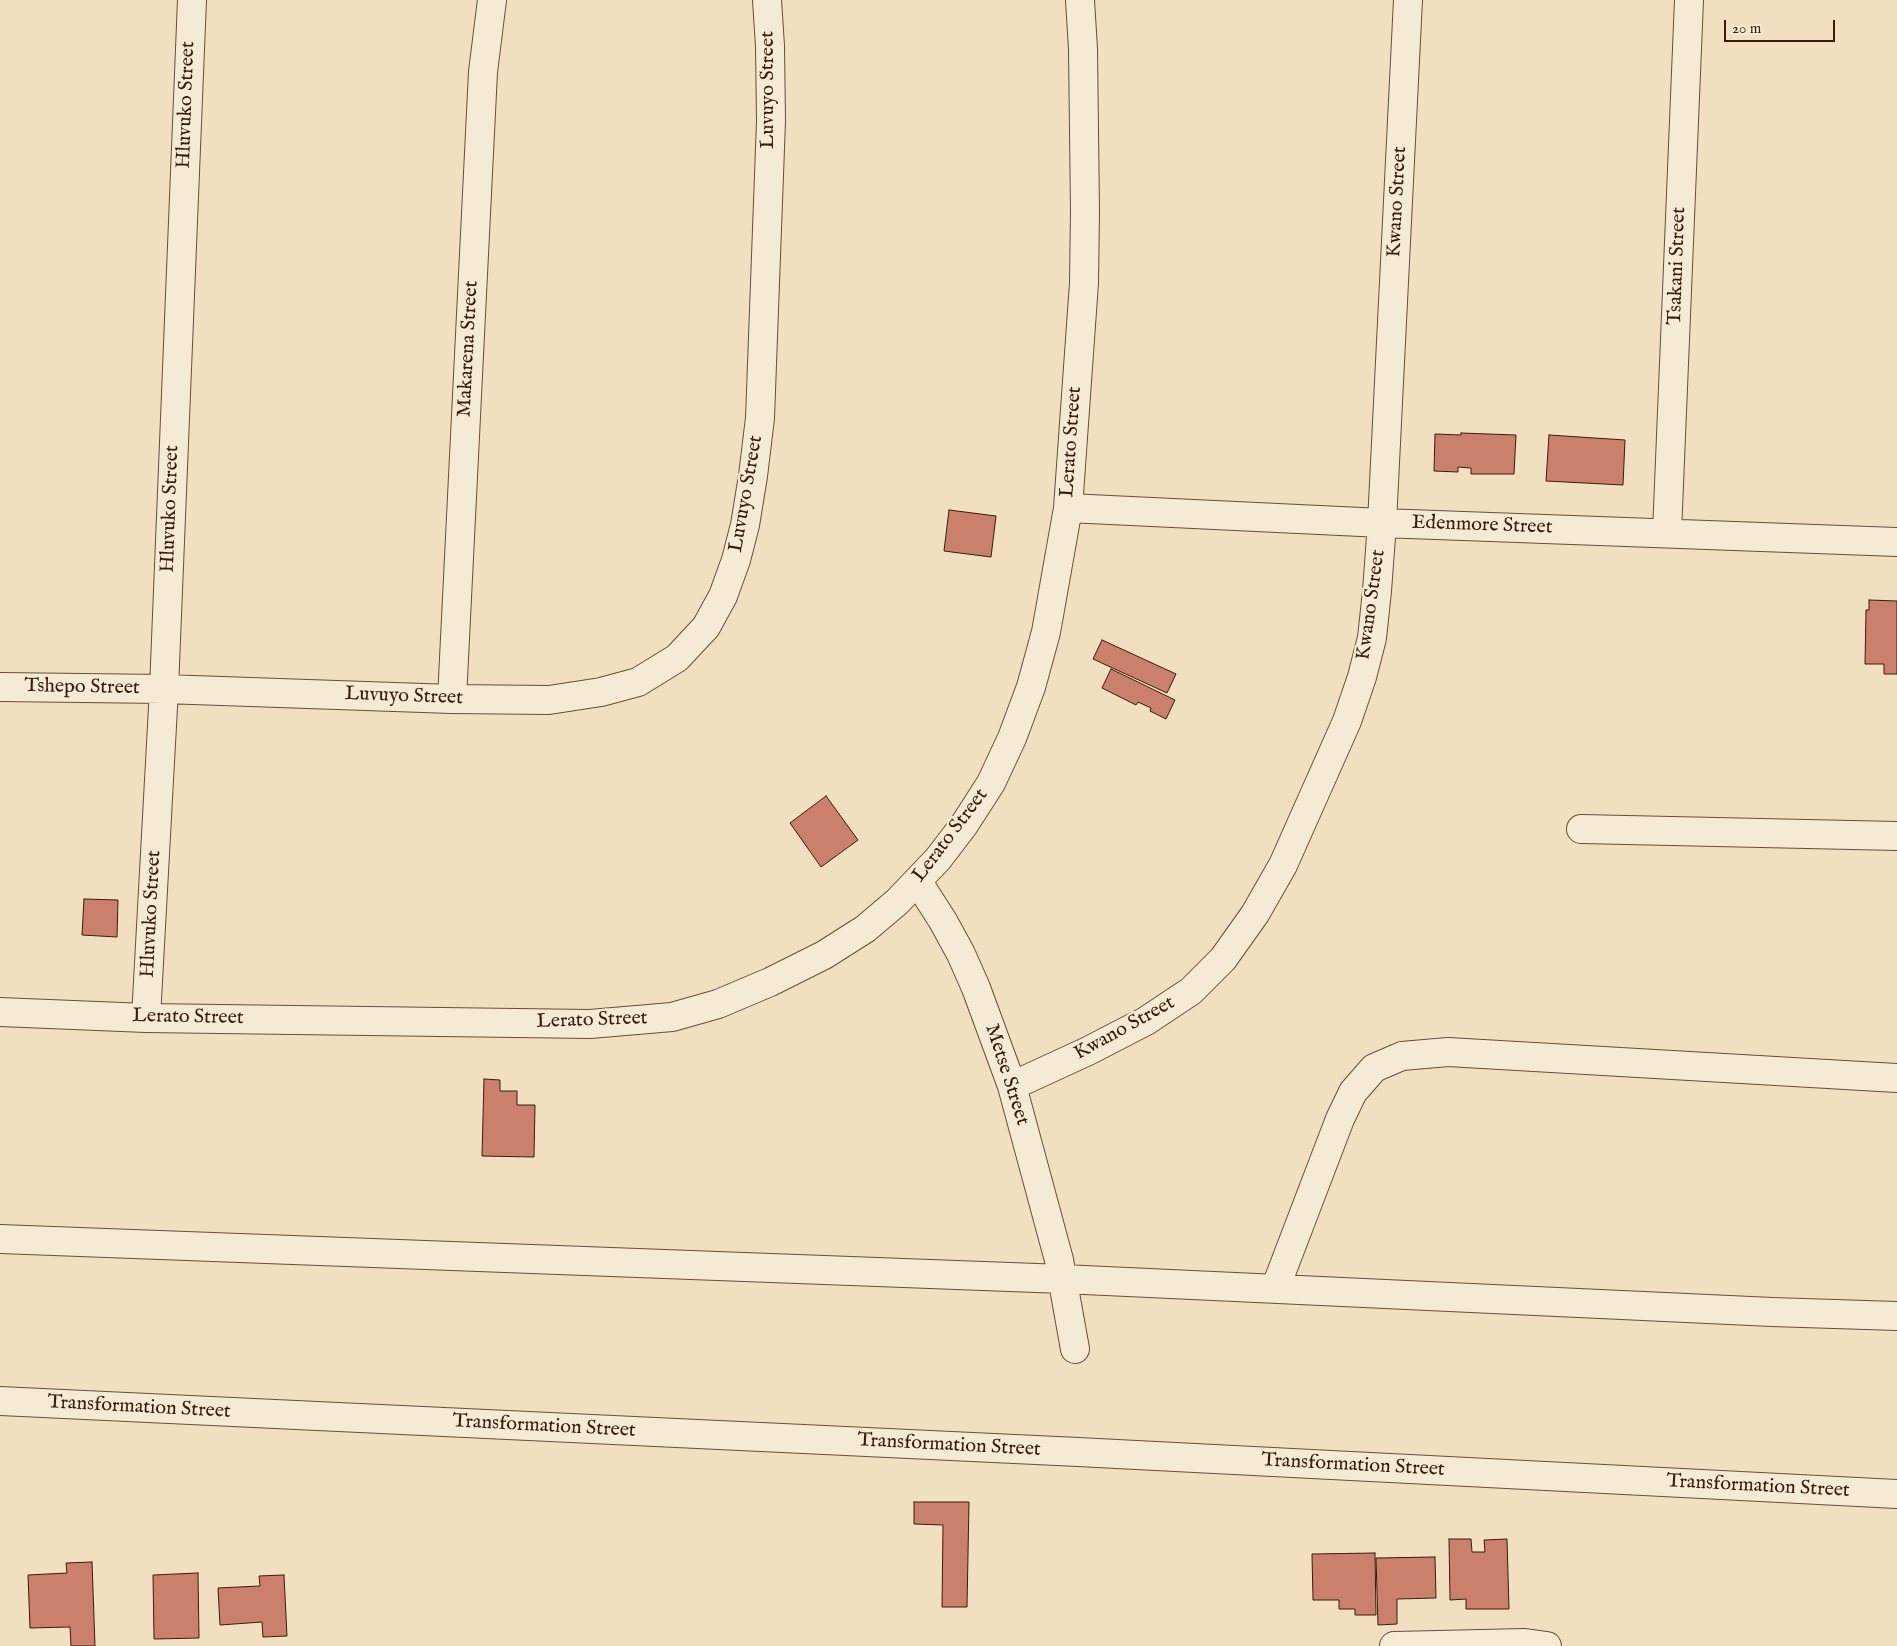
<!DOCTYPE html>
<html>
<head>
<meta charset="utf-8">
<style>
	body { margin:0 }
	#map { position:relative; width:1897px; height:1646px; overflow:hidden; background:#f0e0bf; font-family:"IM FELL English",serif }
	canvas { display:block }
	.scale { position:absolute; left:1724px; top:20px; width:111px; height:22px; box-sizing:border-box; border:2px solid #3a1c08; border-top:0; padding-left:6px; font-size:15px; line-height:18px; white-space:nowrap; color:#3a1c08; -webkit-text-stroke:4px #f5ebd5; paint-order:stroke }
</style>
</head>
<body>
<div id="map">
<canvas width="1897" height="1646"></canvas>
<div class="scale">20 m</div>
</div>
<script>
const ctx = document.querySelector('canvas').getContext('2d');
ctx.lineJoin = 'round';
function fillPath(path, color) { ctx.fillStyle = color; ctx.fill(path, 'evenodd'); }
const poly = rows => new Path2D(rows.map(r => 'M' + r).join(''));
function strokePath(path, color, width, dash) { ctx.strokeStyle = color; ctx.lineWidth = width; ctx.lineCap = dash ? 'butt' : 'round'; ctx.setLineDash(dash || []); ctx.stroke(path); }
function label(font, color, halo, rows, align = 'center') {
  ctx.font = font + ' "IM FELL English",serif'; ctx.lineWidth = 4.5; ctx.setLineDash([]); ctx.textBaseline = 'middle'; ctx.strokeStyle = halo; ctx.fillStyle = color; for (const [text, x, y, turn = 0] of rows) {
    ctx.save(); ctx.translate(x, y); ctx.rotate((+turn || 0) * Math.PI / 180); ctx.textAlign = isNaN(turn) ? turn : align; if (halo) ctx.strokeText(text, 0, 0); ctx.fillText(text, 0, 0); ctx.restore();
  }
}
const building = poly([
	[1461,433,1516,435,1514,474,1471,474,1471,468,1458,467,1458,472,1434,471,1435,434,1461,435,1461,433],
	[1549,435,1625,440,1623,485,1546,481,1549,435],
	[949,510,996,516,991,557,944,551,949,510],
	[1869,600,1897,601,1897,674,1884,674,1884,664,1865,664,1866,610,1869,610,1869,600],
	[1102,640,1176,674,1167,693,1093,659,1102,640],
	[1111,669,1175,700,1166,719,1150,711,1151,708,1138,702,1136,705,1102,688,1111,669],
	[826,796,858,840,821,867,790,823,826,796],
	[84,899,118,900,117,937,82,935,84,899],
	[484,1079,500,1080,500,1091,517,1091,517,1105,535,1105,534,1157,482,1156,484,1079],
	[914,1502,969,1502,967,1607,942,1607,943,1525,914,1524,914,1502],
	[1449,1539,1471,1539,1472,1552,1485,1552,1484,1540,1507,1539,1509,1609,1466,1609,1466,1599,1450,1600,1449,1539],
	[1375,1553,1376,1615,1355,1615,1355,1609,1339,1609,1339,1600,1313,1600,1312,1554,1375,1553],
	[1435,1557,1436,1598,1397,1599,1397,1624,1378,1625,1376,1558,1435,1557],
	[92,1562,95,1646,71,1646,70,1627,30,1628,28,1575,67,1573,66,1563,92,1562],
	[198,1573,199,1638,154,1639,153,1575,198,1573],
	[284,1575,287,1636,263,1637,262,1622,220,1625,218,1588,260,1586,259,1576,284,1575]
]);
const minor = poly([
	[1068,508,1382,523,1897,542],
	[1667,533,1689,0],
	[0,687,164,689,452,699,549,700,601,692,638,682,677,658,706,627,723,596,736,560,745,525,753,476,760,418,771,121,770,46,767,0],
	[452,699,483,72,492,0],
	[1581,829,1897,836],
	[918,882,943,921,961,954,976,988,1012,1086,1059,1260,1075,1349],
	[0,1012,146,1018,590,1024,672,1017,718,1004,770,982,824,955,865,929,897,902,938,859,964,825,991,783,1012,738,1031,687,1046,632,1068,508,1084,283,1085,211,1083,49,1080,0],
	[146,1018,164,689,192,0],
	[1012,1086,1088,1051,1146,1021,1191,991,1223,959,1255,914,1283,865,1347,721,1362,677,1372,638,1377,591,1382,523,1408,0],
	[0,1239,1063,1279,1772,1312,1897,1316],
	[1275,1289,1340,1119,1353,1092,1374,1068,1402,1056,1448,1052,1897,1078],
	[0,1401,1078,1452,1897,1494],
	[1394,1646,1525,1643,1547,1646]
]);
const streetNames = [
	["Luvuyo Street",769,90,-90],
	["Hluvuko Street",187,105,-88],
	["Kwano Street",1398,202,-87],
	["Tsakani Street",1678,266,-88],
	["Makarena Street",469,349,-87],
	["Lerato Street",1072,442,-86],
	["Luvuyo Street",747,494,-80],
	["Hluvuko Street",171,509,-88],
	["Edenmore Street",1482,526,2],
	["Kwano Street",1372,605,-82],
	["Tshepo Street",82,688,1],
	["Luvuyo Street",404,697,2],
	["Lerato Street",951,836,-53],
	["Hluvuko Street",152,914,-87],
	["Lerato Street",188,1018,1],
	["Lerato Street",592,1021,-2],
	["Kwano Street",1125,1029,-29],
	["Metse Street",1006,1075,72],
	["Transformation Street",139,1408,3],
	["Transformation Street",544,1427,3],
	["Transformation Street",949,1446,3],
	["Transformation Street",1353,1466,3],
	["Transformation Street",1758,1487,3]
];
fillPath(building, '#cb806d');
strokePath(building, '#3a1c08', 1);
strokePath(minor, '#684d36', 30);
strokePath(minor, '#f5ebd5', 28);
label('20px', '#3a1c08', '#f5ebd5', streetNames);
</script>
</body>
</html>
